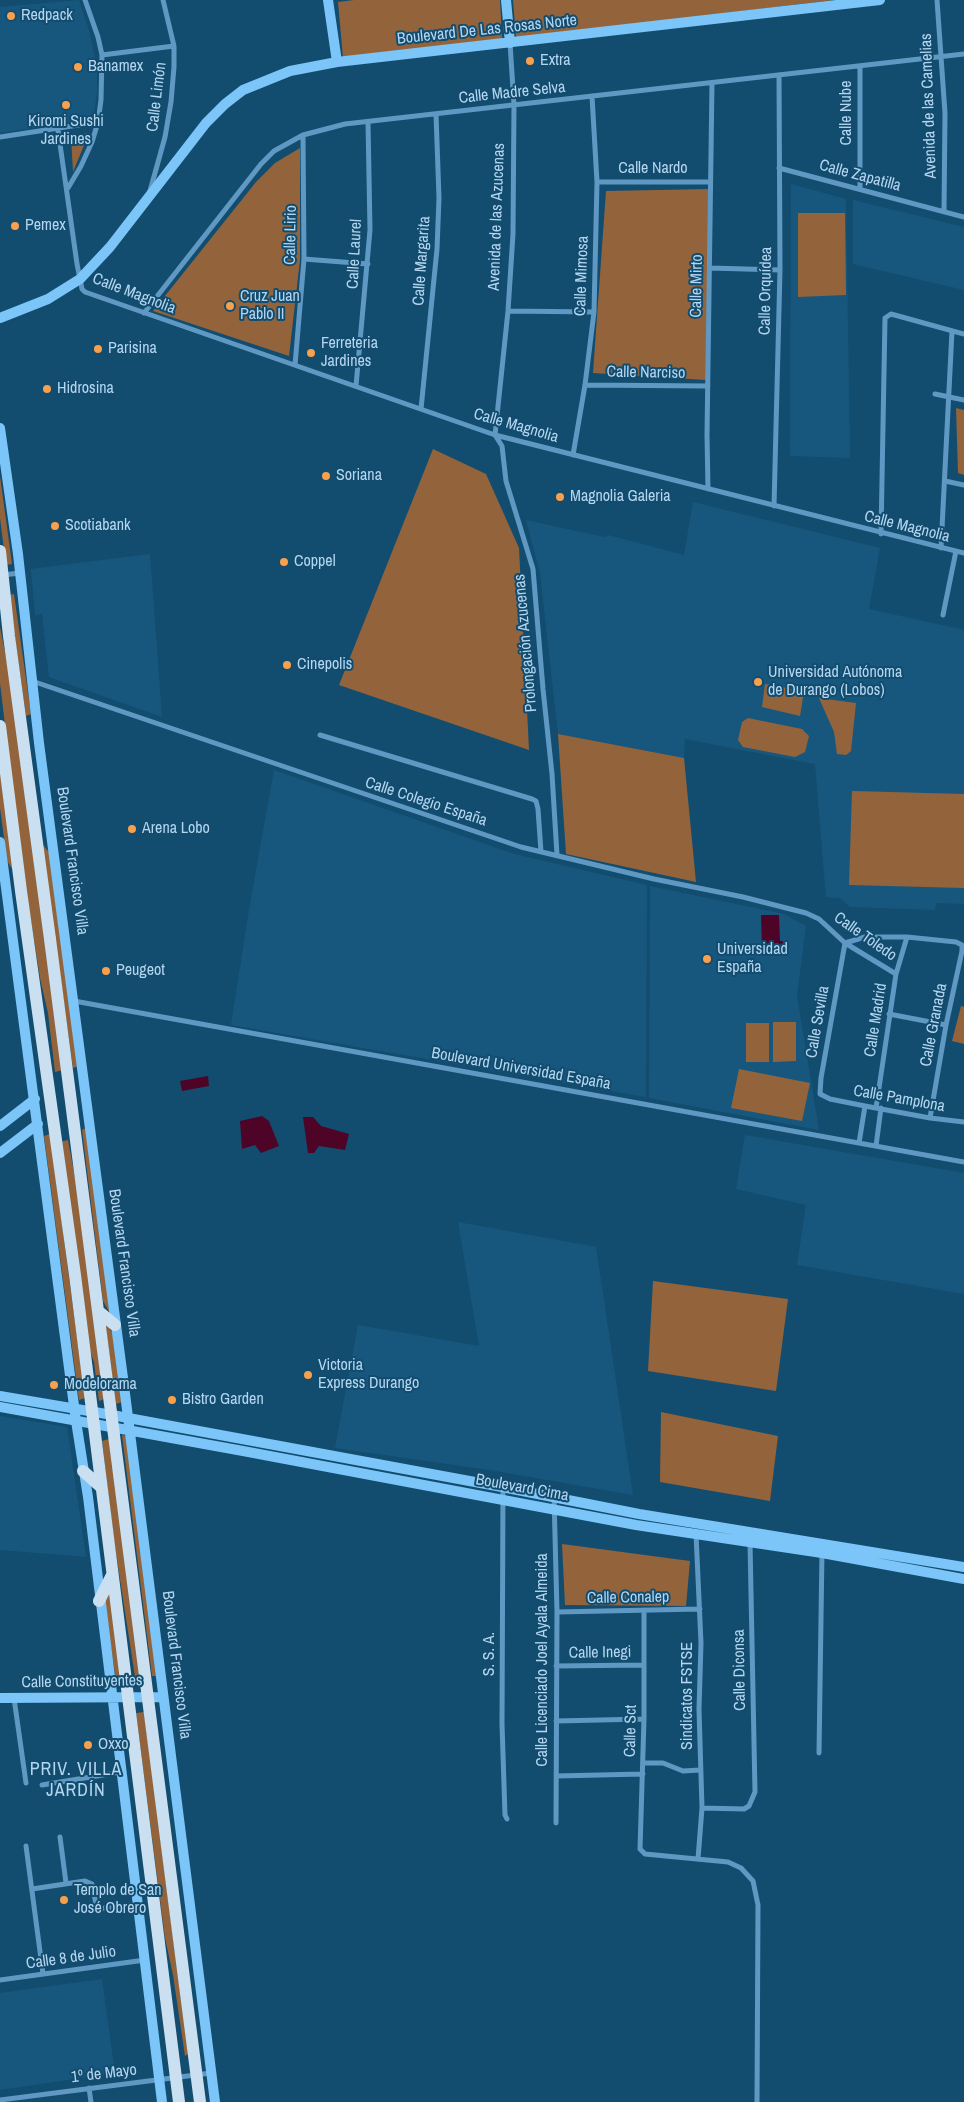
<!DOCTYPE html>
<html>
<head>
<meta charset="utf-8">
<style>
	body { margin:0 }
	canvas { display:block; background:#124c6e }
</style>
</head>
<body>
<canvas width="964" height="2102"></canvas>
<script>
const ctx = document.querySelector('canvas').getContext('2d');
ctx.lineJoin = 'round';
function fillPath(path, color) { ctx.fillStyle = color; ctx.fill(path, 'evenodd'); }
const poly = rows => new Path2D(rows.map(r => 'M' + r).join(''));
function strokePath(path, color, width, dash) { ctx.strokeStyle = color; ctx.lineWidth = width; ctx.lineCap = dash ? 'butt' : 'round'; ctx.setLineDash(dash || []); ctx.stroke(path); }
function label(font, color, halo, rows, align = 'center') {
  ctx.font = font + ' "Archivo Narrow",sans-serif'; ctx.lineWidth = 4; ctx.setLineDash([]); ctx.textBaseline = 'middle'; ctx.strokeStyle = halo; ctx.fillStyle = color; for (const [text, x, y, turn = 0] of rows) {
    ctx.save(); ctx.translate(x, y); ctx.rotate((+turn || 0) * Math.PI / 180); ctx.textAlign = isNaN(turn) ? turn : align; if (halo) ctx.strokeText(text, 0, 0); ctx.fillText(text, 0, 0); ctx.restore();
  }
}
const built = poly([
	[79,0,90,34,97,70,97,93,93,119,0,133,0,7],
	[791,184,846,199,850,458,790,456],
	[853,200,964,227,964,290,853,264],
	[693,502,880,548,869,609,964,630,964,904,936,903,935,910,850,907,840,898,826,897,815,764,685,739,684,758,558,734,540,573,526,520,604,537,608,535,684,555],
	[150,554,162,717,49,677,42,614,35,615,31,569],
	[274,770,514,854,647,885,646,1097,231,1025,250,904],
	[650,886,784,914,806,926,797,996,819,1130,649,1098],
	[745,1135,964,1173,964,1294,797,1265,806,1205,736,1189],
	[458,1222,596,1247,633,1495,496,1471,335,1448,358,1325,479,1346],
	[0,1416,67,1427,86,1557,0,1550],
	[102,1979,115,2073,0,2090,0,1993]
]);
const green = poly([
	[354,0,500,0,502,39,343,58,338,2],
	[513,0,834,0,516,38],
	[89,133,73,172,71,136],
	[300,148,300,260,289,356,153,311,256,182,275,163],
	[709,189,706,380,593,373,606,191],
	[798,213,845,213,846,295,798,297],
	[956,408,964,410,964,475,958,473],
	[433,449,486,474,519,548,529,750,339,685],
	[0,476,12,564,6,565,0,518],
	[14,594,31,714,26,716,9,595],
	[0,627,9,672,63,1070,55,1072,48,1013,40,978,26,888,12,783,0,683],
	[765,684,804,691,800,716,762,707],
	[819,698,856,703,851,751,846,755,837,754,834,732],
	[748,718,802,729,809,736,805,752,795,757,743,747,738,740,742,722],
	[558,734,684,758,696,882,566,854],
	[0,762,15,873,7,861,0,808],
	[852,791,964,794,964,888,849,885],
	[42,844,49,852,81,1065,73,1068],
	[961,1006,964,1007,964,1044,952,1041],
	[773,1022,796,1022,796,1061,773,1062],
	[746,1023,769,1023,769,1062,746,1062],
	[739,1069,810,1083,802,1121,731,1108],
	[86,1128,111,1315,103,1301,82,1130],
	[50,1134,85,1398,79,1400,44,1136],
	[68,1140,81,1209,104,1399,99,1401,94,1362,89,1348,60,1142],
	[653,1281,788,1299,776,1391,648,1371],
	[105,1321,113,1334,122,1402,116,1404],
	[661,1412,778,1436,770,1501,660,1482],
	[122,1435,126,1436,158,1676,152,1676],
	[109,1439,112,1467,118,1489,145,1672,135,1677,114,1540,102,1441],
	[562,1544,690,1561,686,1606,565,1605],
	[110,1590,122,1678,116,1680,104,1600],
	[144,1712,188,2054,185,2056,173,1975,165,1938,136,1713]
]);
const water = poly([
	[761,915,779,915,780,941,783,941,784,948,762,949],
	[208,1076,209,1086,182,1091,180,1081],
	[262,1116,269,1121,279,1146,261,1153,255,1145,242,1149,240,1121],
	[303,1117,313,1117,321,1126,349,1134,345,1150,319,1146,314,1153,308,1153]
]);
const street = poly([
	[937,0,945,113,944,212],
	[102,55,174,46],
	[860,66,860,189],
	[58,130,77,264,82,289,85,292,495,435,964,553],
	[0,137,98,122],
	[779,168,964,217],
	[597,182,710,182],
	[68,188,81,166,92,142,98,122,101,100,102,55,98,37,85,0],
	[150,191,165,137,171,102,174,67,174,46,163,0],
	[304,259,368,264],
	[710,268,780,270],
	[508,311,594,312],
	[144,313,261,164,274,151,303,135,345,124,964,54],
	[295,365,304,259,303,135],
	[585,385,708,386],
	[356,386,370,230,368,122],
	[935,394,964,400],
	[421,409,437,249,439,198,436,114],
	[495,435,502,446,506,481,533,569,543,689,552,774,557,855],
	[495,435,508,311,513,234,514,105,510,43],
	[573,455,585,385,594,312,597,182,592,96],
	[945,481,964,485],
	[708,489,707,435,712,83],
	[774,506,780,270,779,75],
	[881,534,885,318,891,314,964,334],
	[941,548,952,331],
	[3,575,20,573],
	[943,615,956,551],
	[32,681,521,847,654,879,743,897,806,913,819,919,845,943,896,974],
	[320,735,532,799,536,801,538,809,541,852],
	[74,1001,964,1162],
	[889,1014,946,1025],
	[876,1108,896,974,907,937],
	[930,1118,946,1025,962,951,962,945,956,942,907,937,865,937,845,943,821,1078,820,1094,830,1099,865,1106,930,1118,964,1122],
	[859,1143,865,1106],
	[876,1146,881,1108],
	[503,1487,502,1724,505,1815,507,1819],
	[554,1497,557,1612,556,1823],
	[696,1534,701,1643,699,1709,702,1808,698,1859],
	[644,1610,644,1719,640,1849,645,1854,728,1862,741,1868,753,1881,758,1905,757,2102],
	[557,1612,700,1609],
	[556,1666,644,1665],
	[14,1698,26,1783],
	[556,1721,644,1719],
	[819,1753,822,1551],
	[643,1763,663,1763,683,1771,700,1770],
	[556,1776,643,1774],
	[42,1785,121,1772],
	[702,1808,744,1809,749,1806,755,1792,750,1543],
	[60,1837,66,1883],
	[26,1846,43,1974],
	[32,1889,85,1881,92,1884,97,1909,138,1904],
	[0,1980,145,1960],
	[89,2088,91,2102],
	[0,2100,211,2073]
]);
const secondary = poly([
	[328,0,337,62],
	[506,0,510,43],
	[0,318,48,299,80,279,110,247,206,123,225,104,243,90,290,71,337,62,880,0],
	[0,428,18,554,39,743,123,1378,215,2102],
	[0,842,76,1421,88,1497,162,2102],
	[0,1126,35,1099],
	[0,1153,38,1124],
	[0,1396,112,1415,502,1487,639,1514,964,1567],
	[0,1407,243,1451,636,1525,822,1553,964,1579],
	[0,1698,163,1697]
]);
const primary = poly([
	[0,726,21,891,75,1275,179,2102],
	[50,939,200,2102],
	[98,1311,115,1325],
	[83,1471,101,1487],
	[99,1601,112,1575]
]);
const primaryBridge = poly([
	[0,551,9,636,50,939]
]);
const markers = [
	[11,16,5,"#f9a04d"],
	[530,61,5,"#f9a04d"],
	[78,67,5,"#f9a04d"],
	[66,105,5,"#f9a04d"],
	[15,226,5,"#f9a04d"],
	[230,306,5,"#f9a04d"],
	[98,349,5,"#f9a04d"],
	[311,353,5,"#f9a04d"],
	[47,389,5,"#f9a04d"],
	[326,476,5,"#f9a04d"],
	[560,497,5,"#f9a04d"],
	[55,526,5,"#f9a04d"],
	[284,562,5,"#f9a04d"],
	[287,665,5,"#f9a04d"],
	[758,682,5,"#f9a04d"],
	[132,829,5,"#f9a04d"],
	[707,959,5,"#f9a04d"],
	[106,971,5,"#f9a04d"],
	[308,1375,5,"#f9a04d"],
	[54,1385,5,"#f9a04d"],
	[172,1400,5,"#f9a04d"],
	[88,1745,5,"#f9a04d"],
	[64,1900,5,"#f9a04d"]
];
const poiNames = [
	["Redpack",21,16],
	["Extra",540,61],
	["Banamex",88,67],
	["Kiromi Sushi",66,122,"center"],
	["Jardines",66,140,"center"],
	["Pemex",25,226],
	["Cruz Juan",240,297],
	["Pablo II",240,315],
	["Ferreteria",321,344],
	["Jardines",321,362],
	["Parisina",108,349],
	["Hidrosina",57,389],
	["Soriana",336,476],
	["Magnolia Galeria",570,497],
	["Scotiabank",65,526],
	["Coppel",294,562],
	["Cinepolis",297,665],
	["Universidad Autónoma",768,673],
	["de Durango (Lobos)",768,691],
	["Arena Lobo",142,829],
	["Universidad",717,950],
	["España",717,968],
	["Peugeot",116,971],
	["Victoria",318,1366],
	["Express Durango",318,1384],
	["Modelorama",64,1385],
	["Bistro Garden",182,1400],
	["Oxxo",98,1745],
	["Templo de San",74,1891],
	["José Obrero",74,1909]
];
const streetNames = [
	["Boulevard De Las Rosas Norte",487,30,-6],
	["Calle Madre Selva",512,93,-6],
	["Calle Limón",157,97,-83],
	["Avenida de las Camelias",929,106,-92],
	["Calle Nube",847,113,-90],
	["Calle Nardo",653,169],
	["Calle Zapatilla",860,176,15],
	["Avenida de las Azucenas",497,217,-88],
	["Calle Lirio",291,235,-89],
	["Calle Laurel",355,254,-87],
	["Calle Margarita",422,261,-86],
	["Calle Mimosa",582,276,-88],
	["Calle Mirto",697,286,-89],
	["Calle Orquídea",766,291,-89],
	["Calle Magnolia",134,294,21],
	["Calle Narciso",646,373,1],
	["Calle Magnolia",516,426,16],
	["Calle Magnolia",907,527,14],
	["Prolongación Azucenas",526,643,-95],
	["Calle Colegio España",426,802,18],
	["Boulevard Francisco Villa",72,861,82],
	["Calle Toledo",865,937,35],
	["Calle Madrid",876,1020,-81],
	["Calle Sevilla",818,1022,-80],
	["Calle Granada",934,1025,-79],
	["Boulevard Universidad España",521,1069,10],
	["Calle Pamplona",899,1099,10],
	["Boulevard Francisco Villa",124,1263,82],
	["Boulevard Cima",522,1488,10],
	["Calle Conalep",628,1598,-1],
	["Calle Inegi",600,1653,-1],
	["S. S. A.",490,1654,-90],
	["Calle Licenciado Joel Ayala Almeida",543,1660,-90],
	["Boulevard Francisco Villa",176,1665,83],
	["Calle Diconsa",740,1670,-91],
	["Calle Constituyentes",82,1682,-1],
	["Sindicatos FSTSE",688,1696,-90],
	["Calle Sct",631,1731,-89],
	["Calle 8 de Julio",71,1958,-8],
	["1º de Mayo",104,2074,-7]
];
const neighbourhoodNames = [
	["PRIV. VILLA",76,1770],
	["JARDÍN",76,1791]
];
fillPath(built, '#17577e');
fillPath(green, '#93643b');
fillPath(water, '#4e0426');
strokePath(street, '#5f99c3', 5);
strokePath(secondary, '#7bc5f9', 10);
strokePath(primary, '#cae0f0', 12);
strokePath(primaryBridge, '#cae0f0', 12);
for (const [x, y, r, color] of markers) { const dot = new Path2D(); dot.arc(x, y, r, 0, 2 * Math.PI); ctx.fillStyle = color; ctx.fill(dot); strokePath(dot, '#124c6e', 2); }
label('16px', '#b4d6f0', '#124c6e', poiNames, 'left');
label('16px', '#b4d6f0', '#124c6e', streetNames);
ctx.letterSpacing = '1px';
label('18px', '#b4d6f0', '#124c6e', neighbourhoodNames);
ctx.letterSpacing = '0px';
</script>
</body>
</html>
